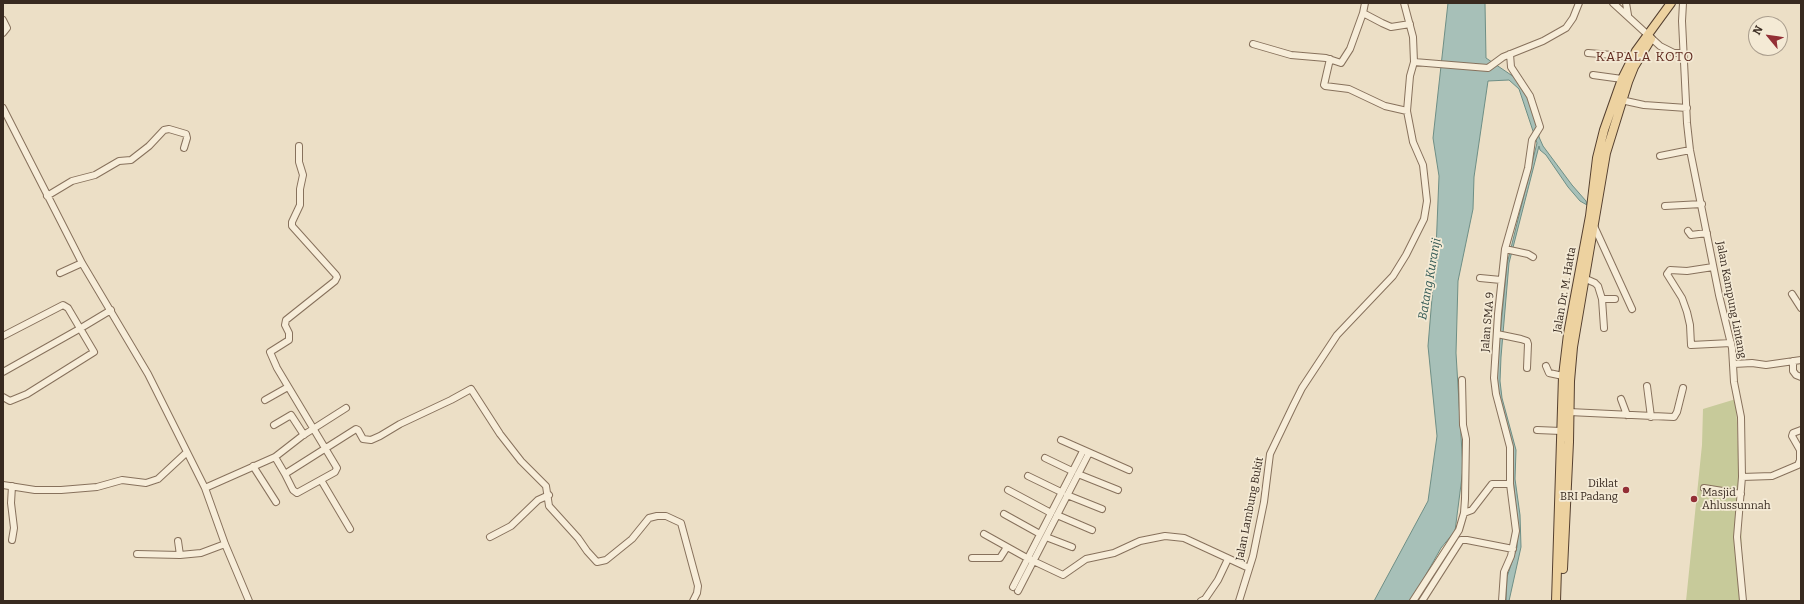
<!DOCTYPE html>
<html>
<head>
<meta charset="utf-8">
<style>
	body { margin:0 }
	#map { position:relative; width:1804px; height:604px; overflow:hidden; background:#ecdfc6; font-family:Bitter,serif }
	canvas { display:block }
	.frame { position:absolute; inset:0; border:4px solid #382a20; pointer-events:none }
	.north { position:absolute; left:1748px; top:16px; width:40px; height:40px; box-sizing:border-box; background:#f4ead5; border:1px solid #a99d8d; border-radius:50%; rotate:299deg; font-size:11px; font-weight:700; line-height:16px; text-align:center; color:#382a20 }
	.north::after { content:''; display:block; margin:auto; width:14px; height:18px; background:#932f35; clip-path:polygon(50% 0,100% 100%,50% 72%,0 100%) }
</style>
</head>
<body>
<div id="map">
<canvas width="1804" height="604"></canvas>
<div class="frame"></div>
<div class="north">N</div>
</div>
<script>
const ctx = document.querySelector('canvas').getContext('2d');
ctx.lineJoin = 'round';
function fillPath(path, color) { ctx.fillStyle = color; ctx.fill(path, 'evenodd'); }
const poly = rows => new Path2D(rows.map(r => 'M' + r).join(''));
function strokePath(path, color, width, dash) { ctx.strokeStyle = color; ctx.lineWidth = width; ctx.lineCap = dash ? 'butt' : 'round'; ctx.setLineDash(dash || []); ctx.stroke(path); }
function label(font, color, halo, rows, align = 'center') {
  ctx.font = font + ' Bitter,serif'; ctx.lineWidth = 3.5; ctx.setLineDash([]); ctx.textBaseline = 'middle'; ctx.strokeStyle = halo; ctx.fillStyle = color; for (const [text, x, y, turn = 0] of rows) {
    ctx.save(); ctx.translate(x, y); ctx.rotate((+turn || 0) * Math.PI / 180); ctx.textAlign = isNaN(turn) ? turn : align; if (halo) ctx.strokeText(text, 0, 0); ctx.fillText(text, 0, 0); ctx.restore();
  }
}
const green = poly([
	[1736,399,1744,601,1686,601,1702,445,1703,409]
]);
const water = poly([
	[1448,3,1485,3,1486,58,1517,79,1527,93,1538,129,1539,137,1543,146,1572,185,1586,201,1587,205,1580,201,1568,187,1546,155,1540,150,1539,146,1509,263,1501,357,1500,381,1502,398,1516,450,1515,479,1520,515,1521,547,1509,601,1506,601,1507,577,1517,547,1517,517,1513,479,1512,451,1502,412,1496,377,1507,264,1537,143,1519,89,1509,80,1488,81,1474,177,1473,209,1458,281,1456,353,1463,469,1455,531,1441,548,1411,601,1374,601,1428,501,1437,436,1428,346,1436,250,1439,176,1433,138,1448,3]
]);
const minor = poly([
	[1365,3,1363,13,1382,23,1391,27,1410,24],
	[1613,3,1660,46,1674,53,1684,53],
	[1626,3,1628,15],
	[1683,3,1682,21,1687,123,1690,150,1719,295,1732,348,1734,382,1741,417,1742,477,1737,537,1743,601],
	[3,20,7,28,3,33],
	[1253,44,1291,55,1326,58,1341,63,1350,49,1363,13],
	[1588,53,1624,56,1632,59],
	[1330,59,1324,85,1325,86,1349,89,1385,106,1407,111],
	[1414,62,1488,68,1503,57,1543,41,1566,28,1573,18,1579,3],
	[1593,75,1622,79],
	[1621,100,1644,105,1687,108],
	[3,108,82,263,148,374,205,488,225,544,249,601],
	[1660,156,1690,150],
	[47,196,72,181,95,175,119,161,131,160,149,146,164,130,169,129,186,134,187,138,184,148],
	[1665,206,1702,204],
	[1594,226,1632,309],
	[1688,231,1691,235,1707,233],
	[1505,249,1528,254,1533,257],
	[1713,267,1687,271,1670,270,1667,274,1682,298,1687,312,1690,325,1691,345,1731,343],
	[60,273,82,263],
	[1480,278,1501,280],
	[1586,279,1595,283,1598,286,1602,299,1604,328],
	[1792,294,1801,308],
	[1602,299,1615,299],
	[1497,334,1521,339,1527,341,1528,344,1527,368],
	[3,336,63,305,68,308,94,352,27,394,10,401,3,397],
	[1793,361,1793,371,1796,375,1801,377],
	[1734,364,1752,363,1766,365,1801,360],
	[1546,366,1549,373,1563,376],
	[3,372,81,328,111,310],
	[1647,386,1651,417],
	[1621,399,1627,415],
	[265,400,288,387],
	[1569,412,1674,417,1677,412,1683,388],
	[274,425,291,415,304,435],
	[1537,430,1561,431],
	[1061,440,1129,470],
	[275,457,285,474,356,429,358,430,363,439,371,440,380,436,400,424,451,400,471,389,500,434,521,461,546,486,549,506,578,538,587,551,597,562,606,560,632,539,649,518,657,516,666,516,681,523,698,586,697,593,693,601],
	[1045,458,1072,471],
	[253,466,276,502],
	[285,474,293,490,297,493,335,472,337,468,277,368,270,352,289,340,289,333,285,325,286,320,335,281,337,277,336,275,292,226,292,222,300,205,300,189,303,175,299,162,299,146],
	[1078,474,1118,490],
	[1028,476,1061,492],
	[1742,477,1772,476,1798,465,1800,460,1800,450,1792,436,1793,433,1801,430],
	[321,480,350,529],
	[3,485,35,490,61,490,97,487,122,480,146,483,158,479,186,453],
	[12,486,11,503,14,528,12,540],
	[205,488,275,457,302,436,346,408],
	[1704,488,1741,494],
	[1008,490,1051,513],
	[1067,495,1102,509],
	[1464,513,1472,510,1492,484,1510,484],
	[1004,514,1040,534],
	[1057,515,1092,530],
	[984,534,1027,558,1063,575,1086,559,1114,553,1140,541,1165,536,1184,538,1249,568],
	[490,537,511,526,538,500,549,495],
	[1046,537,1072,547],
	[178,541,180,555],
	[137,554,180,555,201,553,225,544],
	[972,558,1000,558,1007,547],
	[1013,587,1083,451],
	[1018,591,1089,453],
	[1201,601,1205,599,1218,580,1228,559],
	[1239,601,1253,556,1264,502,1270,454,1293,406,1302,388,1337,335,1393,276,1406,255,1424,219,1427,201,1423,165,1413,142,1407,111,1410,76,1414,62,1413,37,1404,3],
	[1413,601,1459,530,1464,513,1465,499,1466,439,1463,425,1462,380],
	[1422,601,1461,540,1467,540,1513,549],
	[1502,601,1504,572,1511,556,1516,531,1510,484,1510,447,1496,394,1494,378,1498,314,1505,249,1528,168,1532,140,1540,127,1530,96,1511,67,1510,54]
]);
const major = poly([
	[1563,569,1569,442,1570,381,1573,347,1606,153,1628,82,1634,67,1651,39],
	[1556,601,1563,376,1568,334,1590,216,1597,158,1604,130,1622,79,1636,51,1671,3]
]);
const markers = [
	[1626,490,4,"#932f35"],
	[1694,499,4,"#932f35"]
];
const streetNames = [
	["Jalan Dr. M. Hatta",1565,290,-80],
	["Jalan Kampung Lintang",1731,300,79],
	["Jalan SMA 9",1488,322,-85],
	["Jalan Lambung Bukit",1250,509,-79]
];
const poiNames = [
	["Diklat",1618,484],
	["BRI Padang",1618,497],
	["Masjid",1702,493,"left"],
	["Ahlussunnah",1702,506,"left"]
];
const waterNames = [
	["Batang Kuranji",1430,279,-80]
];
const quarterNames = [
	["KAPALA KOTO",1645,57]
];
fillPath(green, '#c7ca9a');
fillPath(water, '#a7c0b8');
strokePath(water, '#6e8e85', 1);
strokePath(minor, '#87715c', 8);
strokePath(major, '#554030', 10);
strokePath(minor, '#f7edd9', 6);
strokePath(major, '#edd2a0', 8);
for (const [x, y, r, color] of markers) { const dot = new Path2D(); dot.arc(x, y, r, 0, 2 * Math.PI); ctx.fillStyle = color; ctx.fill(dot); strokePath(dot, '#f4ead5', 1.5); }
label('11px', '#382a20', '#f4ead5', streetNames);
label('11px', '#382a20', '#f4ead5', poiNames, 'right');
label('italic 12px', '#305752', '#f4ead5', waterNames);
ctx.letterSpacing = '1px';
label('13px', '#622c21', '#f4ead5', quarterNames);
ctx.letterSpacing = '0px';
</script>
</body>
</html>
